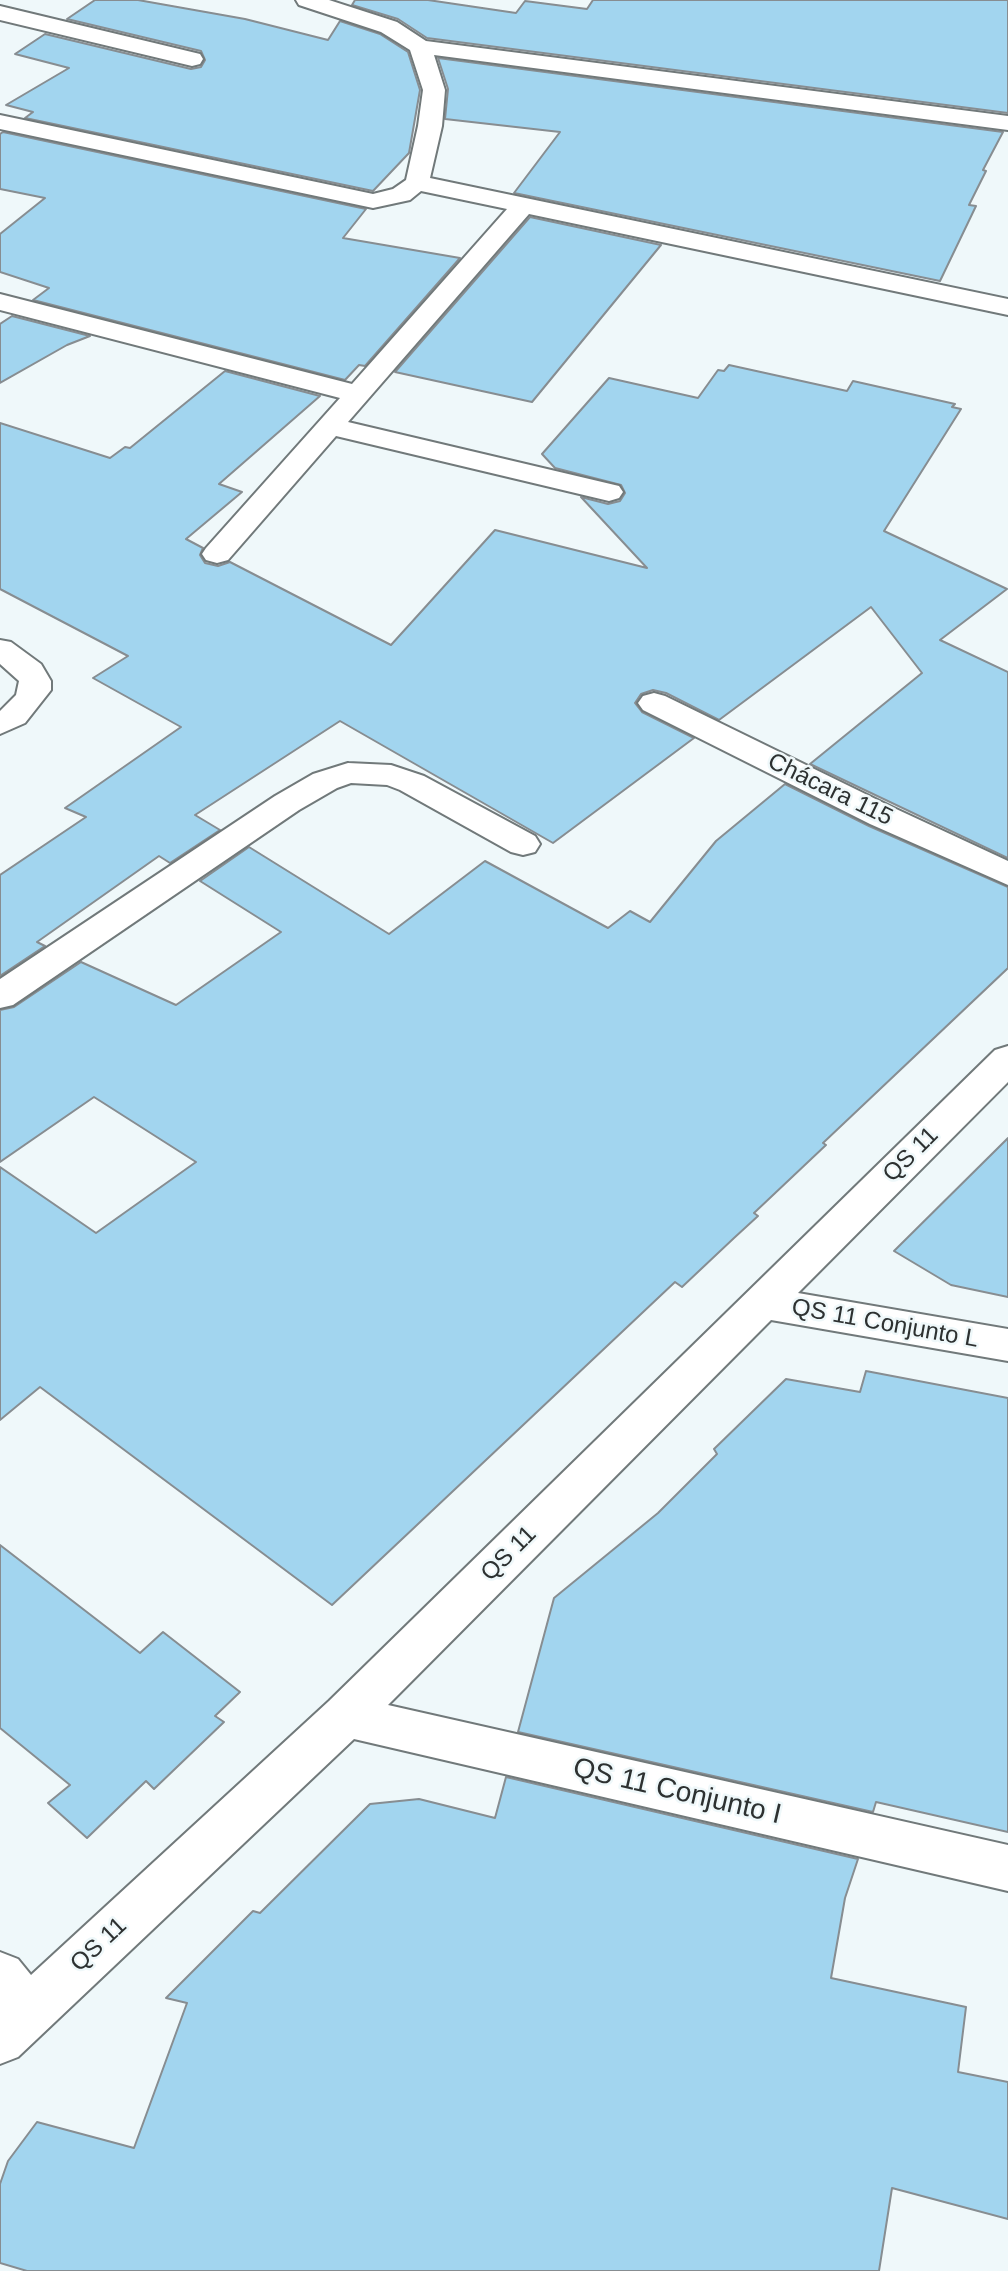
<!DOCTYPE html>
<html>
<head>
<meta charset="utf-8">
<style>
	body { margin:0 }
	canvas { display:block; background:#eff8fa }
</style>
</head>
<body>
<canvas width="1008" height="2271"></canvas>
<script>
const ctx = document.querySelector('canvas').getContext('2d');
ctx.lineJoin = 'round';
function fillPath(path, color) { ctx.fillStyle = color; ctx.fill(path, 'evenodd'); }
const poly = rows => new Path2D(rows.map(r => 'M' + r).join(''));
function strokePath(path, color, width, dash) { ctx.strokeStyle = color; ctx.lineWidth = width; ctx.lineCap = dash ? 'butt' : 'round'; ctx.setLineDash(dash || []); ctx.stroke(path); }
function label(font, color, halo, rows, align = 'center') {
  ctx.font = font + ' Helvetica,sans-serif'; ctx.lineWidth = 5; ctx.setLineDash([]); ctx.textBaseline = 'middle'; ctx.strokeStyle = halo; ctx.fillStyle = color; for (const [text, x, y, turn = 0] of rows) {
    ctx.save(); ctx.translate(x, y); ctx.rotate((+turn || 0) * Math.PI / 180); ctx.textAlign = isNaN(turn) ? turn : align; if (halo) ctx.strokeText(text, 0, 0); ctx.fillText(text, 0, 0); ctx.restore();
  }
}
const building = poly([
	[95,0,138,0,245,19,328,40,340,21,380,34,408,52,420,90,409,153,373,191,25,118,33,112,6,105,69,68,15,54,45,34,191,69,201,67,205,60,201,51,67,19,95,0],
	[355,0,428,0,516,13,525,1,587,9,593,0,1008,0,1008,113,427,38,398,19,352,5,355,0],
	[438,58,1003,132,983,170,986,171,969,205,976,206,940,281,514,193,560,132,445,119,448,89,438,58],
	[3,132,366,209,343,238,460,258,365,366,359,365,345,380,33,300,49,288,0,272,0,234,45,198,0,189,0,134,3,132],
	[530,217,661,245,532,402,395,372,530,217],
	[12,316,90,336,67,345,0,383,0,324,12,316],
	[729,365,847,391,853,381,955,404,952,407,961,409,884,531,1007,589,940,640,1008,672,1008,858,810,764,922,673,871,607,719,720,666,693,653,690,641,694,635,703,642,712,694,738,553,843,340,721,195,815,220,830,170,863,159,856,37,942,45,946,0,976,0,875,86,817,65,808,181,727,93,678,128,656,0,589,0,423,110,458,125,447,130,448,225,371,320,396,219,484,242,492,186,539,203,548,200,555,205,563,218,566,230,562,391,645,495,530,647,568,581,497,608,504,620,501,625,493,621,485,555,468,542,454,609,378,698,398,718,370,724,371,729,365],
	[785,784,869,826,1008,887,1008,968,823,1143,826,1145,754,1213,758,1216,734,1238,682,1287,675,1282,332,1605,40,1387,0,1420,0,1167,96,1233,196,1162,94,1097,0,1162,0,1010,14,1007,81,962,176,1005,281,932,200,881,249,847,389,934,485,861,608,928,630,911,650,922,716,841,785,784],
	[1008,1138,1008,1297,951,1285,894,1251,1008,1138],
	[866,1371,1008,1398,1008,1832,876,1802,873,1812,518,1732,554,1598,658,1513,717,1454,714,1449,786,1379,860,1392,866,1371],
	[0,1545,140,1653,163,1632,240,1692,215,1716,224,1722,154,1789,146,1781,87,1838,48,1803,70,1785,0,1728,0,1545],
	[506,1777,858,1859,845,1898,831,1978,966,2007,958,2072,1008,2082,1008,2219,892,2188,879,2271,27,2271,0,2263,0,2184,8,2161,37,2122,134,2148,187,2003,166,1998,253,1911,260,1913,370,1804,419,1799,495,1818,506,1777]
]);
const minor = poly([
	[296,0,329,0,397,22,426,41,1008,116,1008,130,434,55,445,90,442,126,430,178,1008,299,1008,315,529,214,348,422,619,486,623,492,619,498,609,501,336,436,228,560,217,563,206,560,202,554,206,548,340,398,0,310,0,294,352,384,507,209,421,191,410,200,373,208,0,129,0,115,373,194,393,189,406,180,418,126,423,90,410,50,381,32,299,5,296,0],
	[0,6,200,54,203,59,200,64,192,66,0,20,0,6],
	[0,640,11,642,41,664,51,681,51,690,25,723,0,734,0,711,16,695,19,681,0,664,0,640],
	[654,693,665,696,894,808,1008,861,1008,885,870,824,643,710,638,703,643,696,654,693],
	[348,763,391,765,424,776,535,836,540,844,535,852,523,855,511,852,400,790,387,785,351,783,337,788,299,810,13,1005,0,1008,0,979,275,796,313,774,348,763],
	[1008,1046,1008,1082,798,1293,1008,1329,1008,1361,771,1320,388,1705,1008,1845,1008,1891,354,1739,18,2057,0,2064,0,1952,18,1959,31,1975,329,1701,995,1050,1008,1046]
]);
const streetNames = [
	["Chácara 115",830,790,26],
	["QS 11",911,1155,-45],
	["QS 11 Conjunto L",885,1324,10],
	["QS 11",509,1554,-45],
	["QS 11",99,1945,-43]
];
const nearStreetnames = [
	["QS 11 Conjunto I",677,1792,13]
];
fillPath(building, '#a2d5ef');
strokePath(building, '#878d91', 2);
strokePath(minor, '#71797a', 4);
fillPath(minor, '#fff');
label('24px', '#2d3131', '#eff8fa', streetNames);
label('28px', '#2d3131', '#eff8fa', nearStreetnames);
</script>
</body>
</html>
